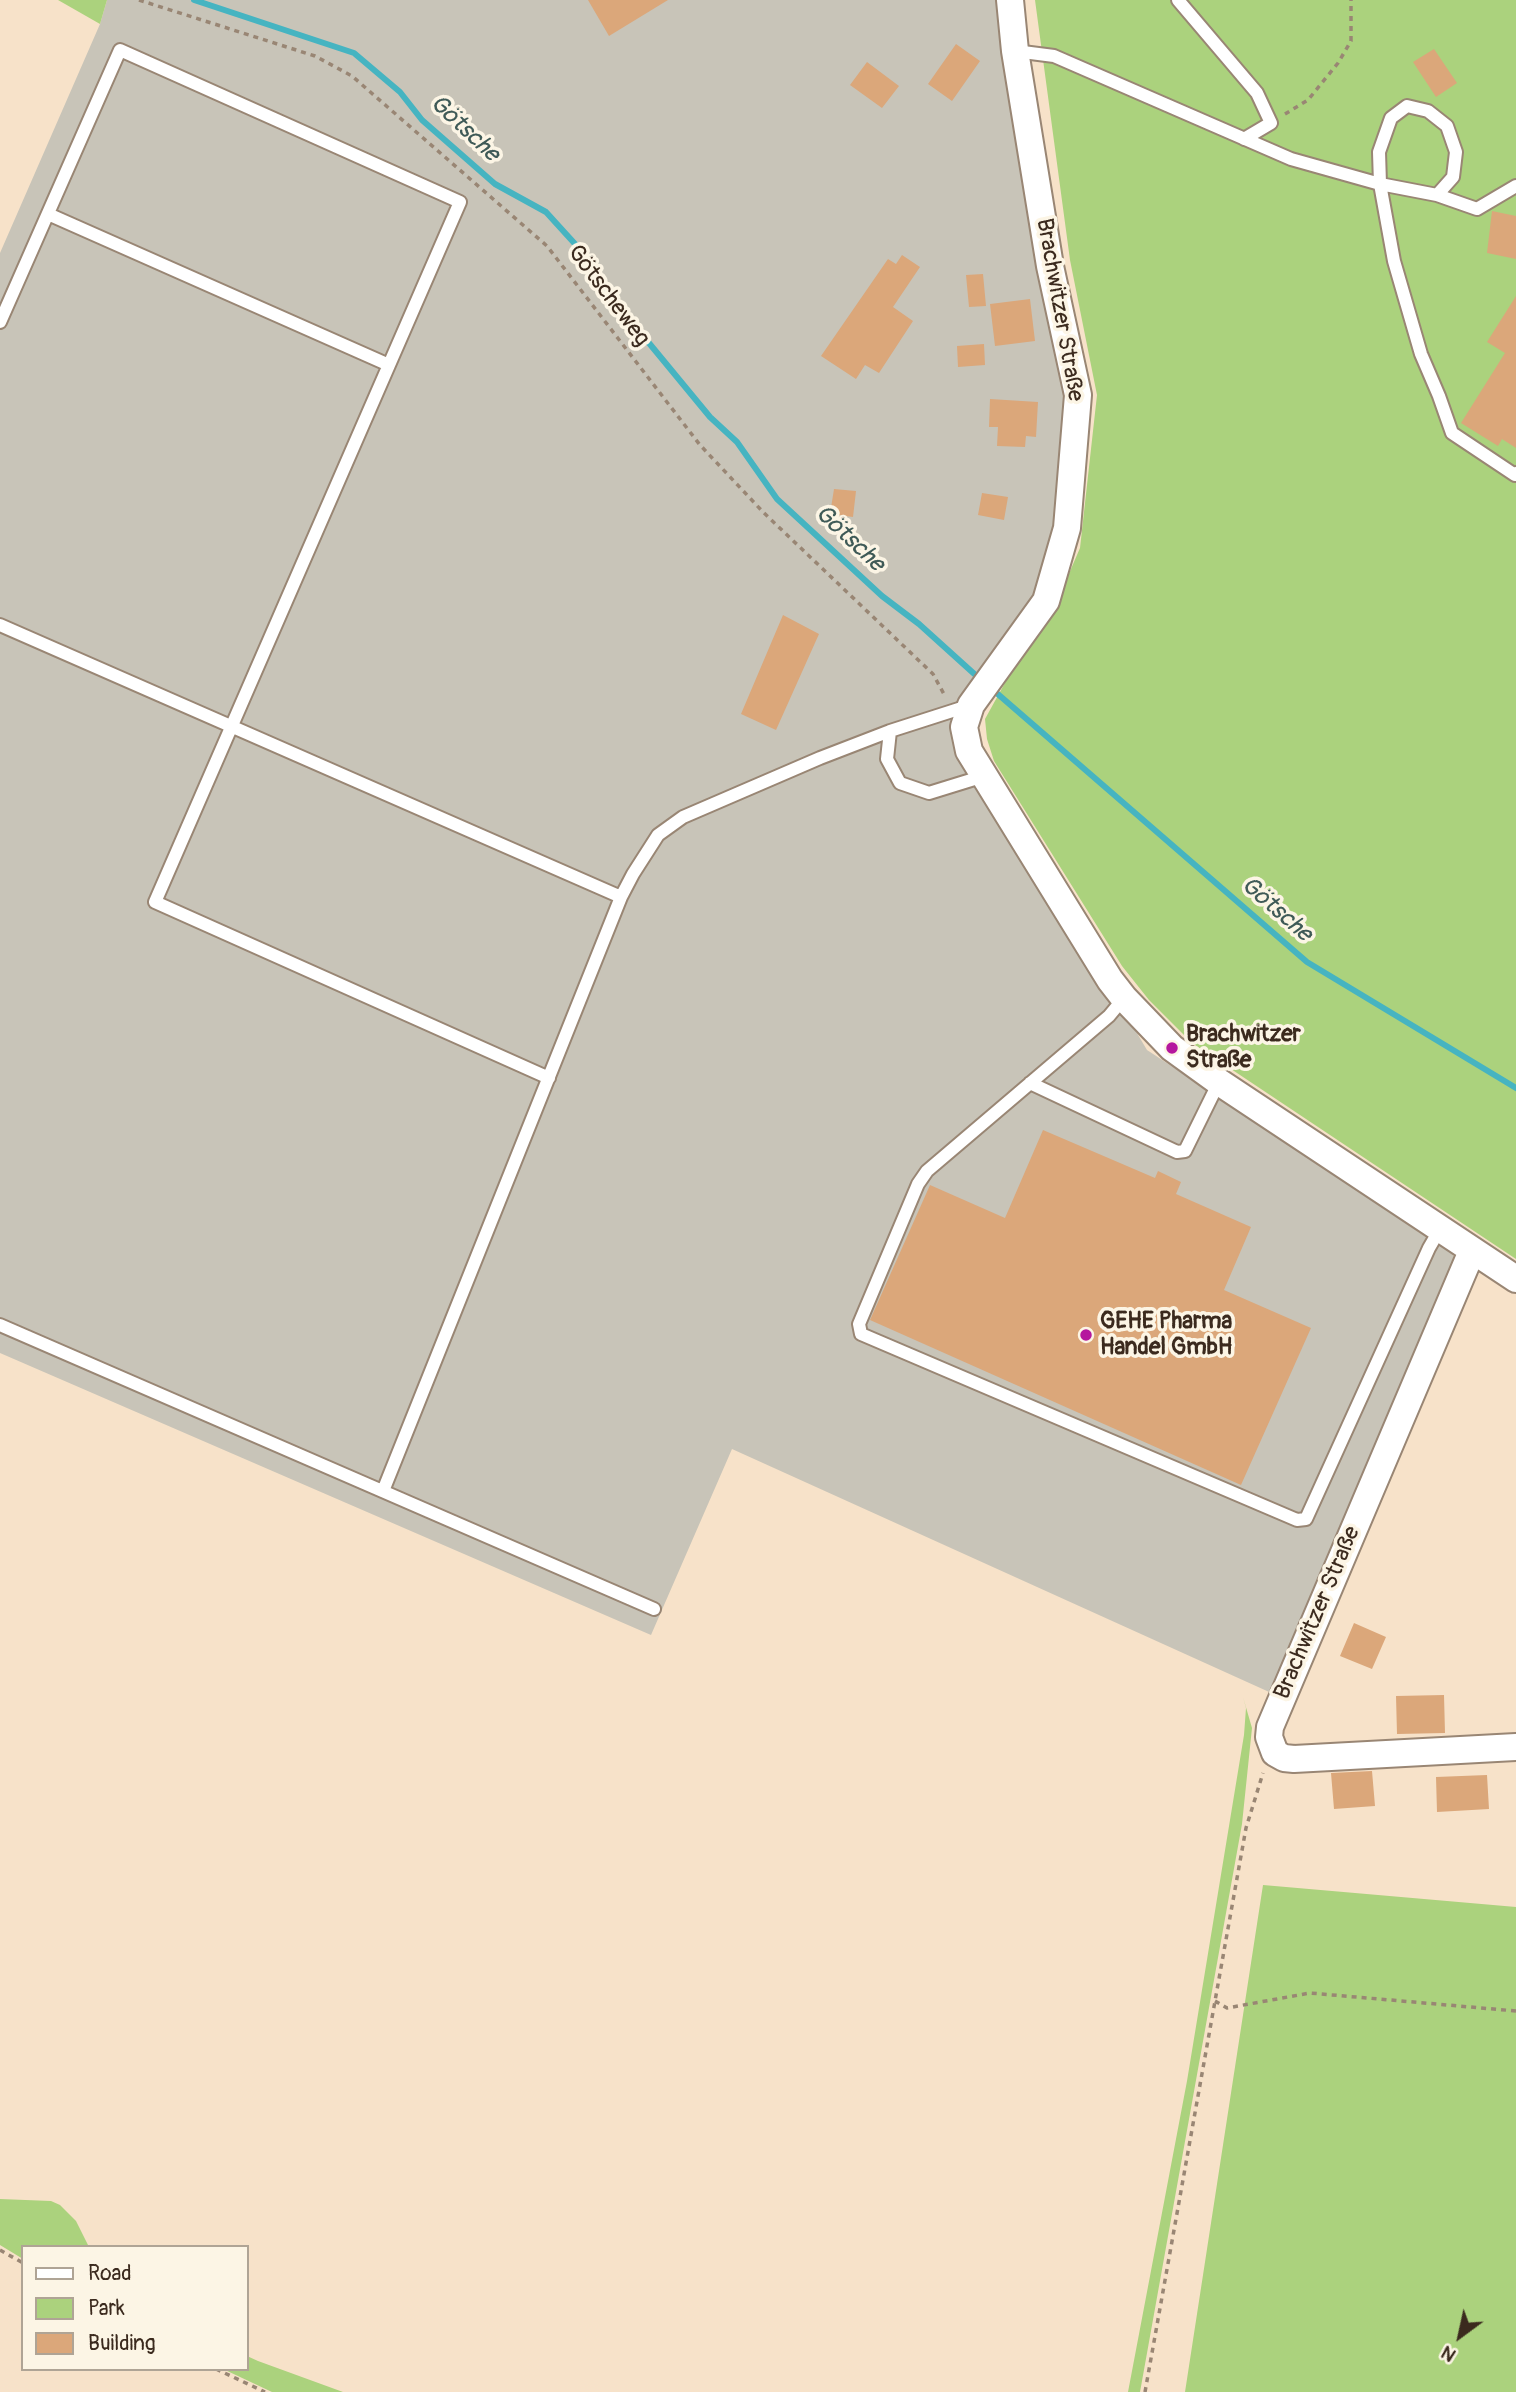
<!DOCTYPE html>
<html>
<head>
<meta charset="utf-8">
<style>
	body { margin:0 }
	#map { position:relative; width:1516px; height:2392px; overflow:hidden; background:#f7e2c9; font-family:Pangolin,sans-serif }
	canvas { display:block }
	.legend { position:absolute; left:21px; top:2245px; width:228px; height:126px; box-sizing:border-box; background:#fcf5e5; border:2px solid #afa495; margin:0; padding:9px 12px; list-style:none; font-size:21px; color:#3b2a1e }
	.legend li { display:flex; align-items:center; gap:14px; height:35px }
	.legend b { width:35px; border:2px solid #afa495 }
	.north { position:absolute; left:1425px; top:2301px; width:70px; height:70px; -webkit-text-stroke:5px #fcf5e5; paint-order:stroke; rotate:213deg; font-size:19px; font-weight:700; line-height:28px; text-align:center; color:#3b2a1e }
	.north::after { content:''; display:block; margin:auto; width:24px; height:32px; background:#3b2a1e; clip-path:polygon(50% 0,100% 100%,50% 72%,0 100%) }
</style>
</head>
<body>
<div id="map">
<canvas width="1516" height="2392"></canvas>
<ul class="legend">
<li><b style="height:9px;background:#fff"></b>Road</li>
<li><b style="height:19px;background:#abd27d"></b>Park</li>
<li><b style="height:19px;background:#dba77a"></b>Building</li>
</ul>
<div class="north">N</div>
</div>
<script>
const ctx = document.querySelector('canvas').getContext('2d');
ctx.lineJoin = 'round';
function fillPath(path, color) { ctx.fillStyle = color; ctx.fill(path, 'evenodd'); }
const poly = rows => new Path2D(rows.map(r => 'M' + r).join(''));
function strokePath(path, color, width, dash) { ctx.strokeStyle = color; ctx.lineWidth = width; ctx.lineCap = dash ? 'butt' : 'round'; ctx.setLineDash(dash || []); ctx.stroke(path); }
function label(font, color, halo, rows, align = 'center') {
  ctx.font = font + ' Pangolin,sans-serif'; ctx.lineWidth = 7; ctx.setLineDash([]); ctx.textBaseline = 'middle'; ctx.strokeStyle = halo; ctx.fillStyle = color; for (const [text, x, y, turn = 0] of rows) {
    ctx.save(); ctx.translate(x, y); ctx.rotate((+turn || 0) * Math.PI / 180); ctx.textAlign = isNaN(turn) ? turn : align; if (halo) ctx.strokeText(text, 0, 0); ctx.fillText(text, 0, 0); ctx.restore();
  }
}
const industrial = poly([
	[107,0,1010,0,1078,395,1046,601,971,705,969,751,1147,1050,1444,1245,1461,1264,1278,1696,732,1449,651,1635,0,1353,0,253,100,24]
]);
const green = poly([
	[58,0,107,0,100,24],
	[1035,0,1516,0,1516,1259,1192,1043,1149,1000,1122,966,994,761,987,739,985,719,1011,672,1055,606,1080,548,1097,395,1070,260],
	[1243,1697,1252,1728,1242,1824,1140,2392,1128,2392,1187,2081,1244,1735,1246,1708],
	[1263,1885,1516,1907,1516,2392,1185,2392],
	[0,2199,51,2201,60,2205,76,2221,89,2247,23,2247,23,2259,0,2245],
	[247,2356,258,2361,343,2392,272,2392,223,2369,247,2369]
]);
const stream = poly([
	[194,0,354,53,400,92,422,120,495,184,546,212,576,245,597,280,710,417,737,442,777,499,882,596,919,624,981,680],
	[992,689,1307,962,1516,1088]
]);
const building = poly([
	[588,0,668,0,609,36],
	[956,44,980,61,952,101,928,84],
	[1434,49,1457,83,1436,97,1413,62],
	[867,62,899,86,882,108,850,85],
	[1492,211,1516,216,1516,259,1487,253],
	[902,255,920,267,893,307,913,321,879,373,865,365,856,379,821,356,888,259,896,264],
	[983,274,986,306,969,307,966,275],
	[1516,296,1516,448,1502,439,1498,446,1461,423,1505,353,1487,342],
	[1030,299,1035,341,995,346,990,304],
	[984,344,985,365,958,367,957,346],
	[990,399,1038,402,1036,437,1026,436,1025,447,997,446,998,427,989,427],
	[834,489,856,491,853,517,830,514],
	[982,493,1008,497,1004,520,978,515],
	[783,615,819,634,776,730,741,714],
	[1043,1130,1155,1178,1158,1171,1181,1182,1176,1194,1251,1227,1224,1290,1311,1328,1241,1485,870,1320,930,1185,1005,1218],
	[1354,1623,1386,1637,1372,1669,1340,1656],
	[1444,1695,1445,1733,1397,1734,1396,1696],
	[1372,1771,1375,1806,1334,1809,1331,1773],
	[1487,1775,1489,1809,1437,1812,1436,1777]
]);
const path = poly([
	[139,0,315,56,352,76,547,246,700,445,764,513,933,674,945,696],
	[1285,114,1308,100,1338,63,1351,41,1351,0],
	[1215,2001,1227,2008,1310,1993,1516,2011],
	[0,2250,23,2263],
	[216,2369,265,2392],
	[1145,2392,1246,1828,1263,1773]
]);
const service = poly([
	[1178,0,1257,93,1271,123,1244,139],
	[1015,51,1054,56,1291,159,1380,184,1437,195,1477,209,1516,186],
	[1437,195,1453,177,1456,152,1447,126,1428,111,1407,106,1391,118,1379,152,1380,184,1394,261,1421,354,1439,396,1452,433,1515,475,1516,473],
	[48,214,389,365],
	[0,322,120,50,460,202,155,902,549,1078],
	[0,625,621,897],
	[890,731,887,759,900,783,929,793,984,776],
	[1124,998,1109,1016,927,1171,918,1184,859,1324,861,1334,1297,1520,1306,1519,1429,1248,1440,1229],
	[1030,1083,1177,1152,1185,1151,1219,1082],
	[0,1325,654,1609],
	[383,1491,621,897,633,874,658,835,683,817,820,758,890,731,971,705]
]);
const minor = poly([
	[1010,0,1015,51,1050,266,1078,395,1067,528,1046,601,971,705,964,727,969,751,1110,980,1124,998,1172,1048,1219,1082,1516,1279],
	[1472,1251,1270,1727,1269,1737,1275,1753,1284,1758,1294,1759,1516,1747]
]);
const markers = [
	[1172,1048,7,"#b5179e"],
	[1086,1335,7,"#b5179e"]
];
const streetNames = [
	["Götscheweg",608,296,53],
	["Brachwitzer Straße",1059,310,80],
	["Brachwitzer Straße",1318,1613,-67]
];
const poiNames = [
	["Brachwitzer",1186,1035],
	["Straße",1186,1061],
	["GEHE Pharma",1100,1322],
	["Handel GmbH",1100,1348]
];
const waterNames = [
	["Götsche",464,129,43],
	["Götsche",849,539,43],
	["Götsche",1276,910,41]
];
fillPath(industrial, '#c8c4b8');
fillPath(green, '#abd27d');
strokePath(stream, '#46b4c1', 6);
fillPath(building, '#dba77a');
strokePath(service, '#998674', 16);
strokePath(minor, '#998674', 30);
strokePath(path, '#998674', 3.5, [5, 5]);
strokePath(service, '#fff', 12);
strokePath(minor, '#fff', 26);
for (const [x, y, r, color] of markers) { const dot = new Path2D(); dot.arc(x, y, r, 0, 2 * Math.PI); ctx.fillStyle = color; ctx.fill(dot); strokePath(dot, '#fcf5e5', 2.5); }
label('23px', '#3b2a1e', '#fcf5e5', streetNames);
label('bold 23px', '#3b2a1e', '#fcf5e5', poiNames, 'left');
label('italic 24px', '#3f5a57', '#fcf5e5', waterNames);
</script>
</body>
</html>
